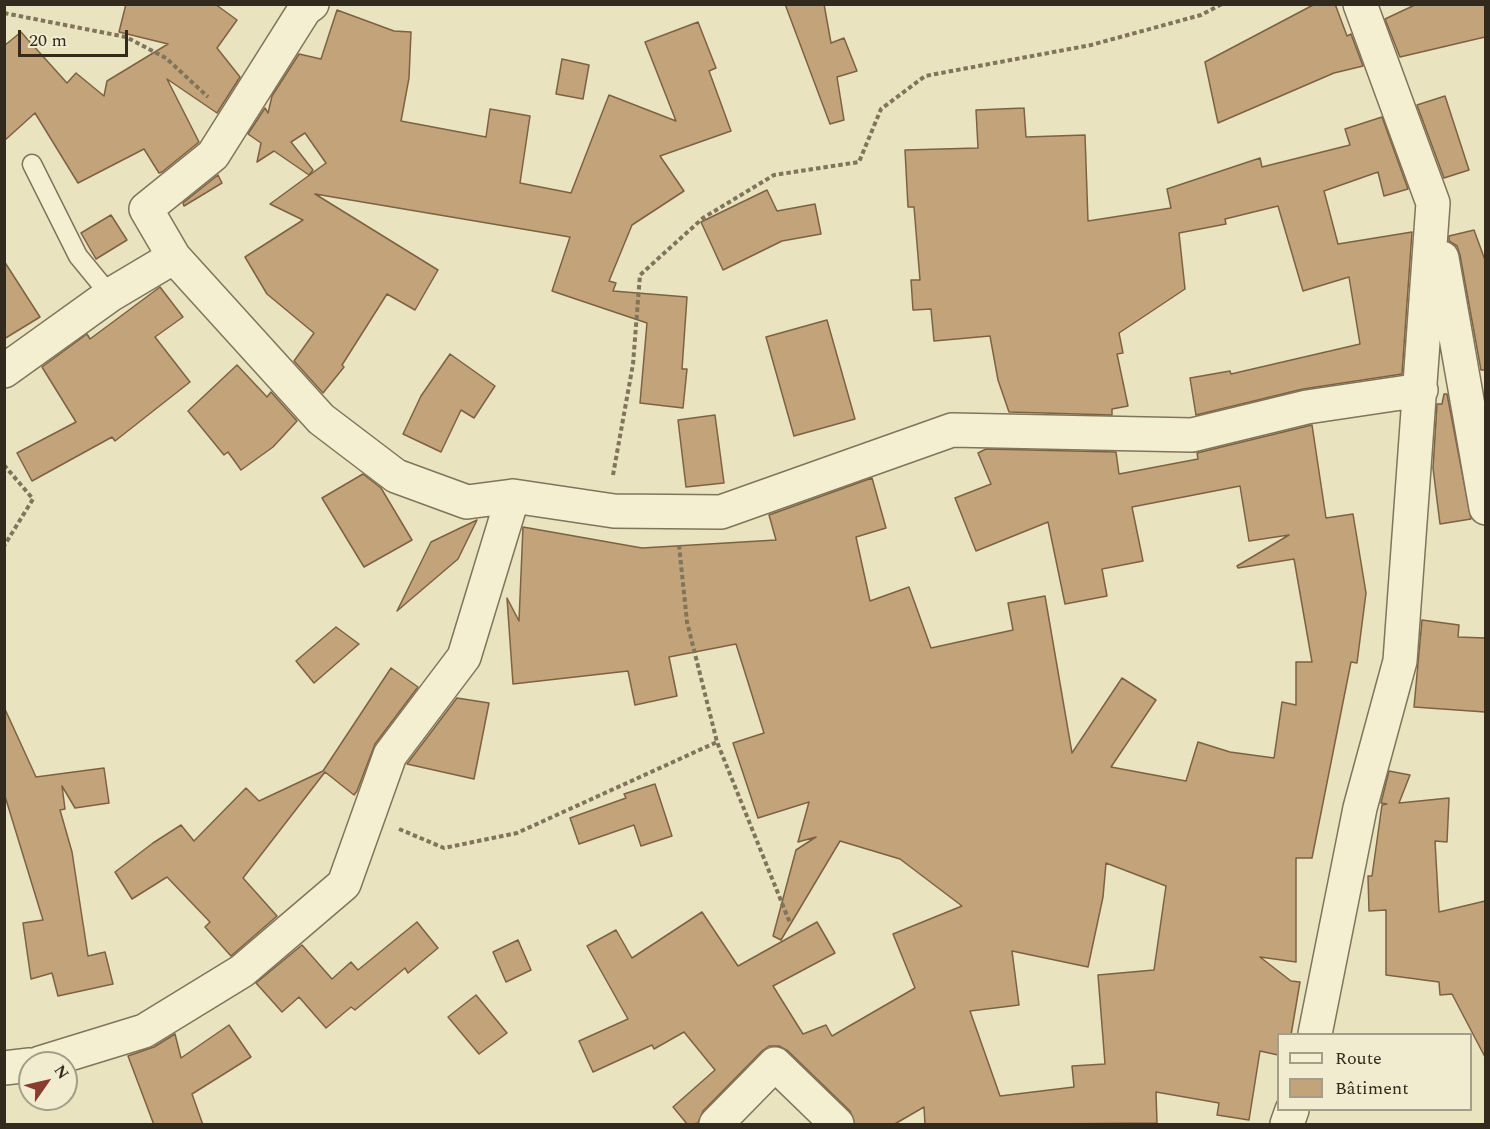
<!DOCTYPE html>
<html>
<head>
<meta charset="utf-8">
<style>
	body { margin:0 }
	#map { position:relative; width:1490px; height:1129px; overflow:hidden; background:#e9e3c0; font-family:Spectral,serif }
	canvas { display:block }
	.frame { position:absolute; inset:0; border:6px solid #312a1d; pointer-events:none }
	.legend { position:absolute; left:1277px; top:1033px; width:195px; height:78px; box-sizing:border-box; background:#f1eccf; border:2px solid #a49e88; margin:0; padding:8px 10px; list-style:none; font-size:18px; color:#312a1d }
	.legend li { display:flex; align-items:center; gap:12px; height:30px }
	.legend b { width:30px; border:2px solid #a49e88 }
	.north { position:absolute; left:18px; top:1051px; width:60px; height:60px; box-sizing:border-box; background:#f1eccf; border:2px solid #a49e88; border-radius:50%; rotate:56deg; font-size:16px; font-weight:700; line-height:24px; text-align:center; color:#312a1d }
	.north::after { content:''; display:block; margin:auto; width:21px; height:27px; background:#893c30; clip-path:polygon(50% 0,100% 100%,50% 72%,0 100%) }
	.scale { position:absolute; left:18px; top:30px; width:110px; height:27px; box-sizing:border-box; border:3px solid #312a1d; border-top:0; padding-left:8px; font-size:18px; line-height:21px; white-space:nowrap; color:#312a1d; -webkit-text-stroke:4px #f1eccf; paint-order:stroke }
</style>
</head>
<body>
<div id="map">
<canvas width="1490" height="1129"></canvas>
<div class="frame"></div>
<ul class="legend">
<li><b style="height:8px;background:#f5efd2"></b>Route</li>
<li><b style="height:16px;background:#c3a379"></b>Bâtiment</li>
</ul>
<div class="north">N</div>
<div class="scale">20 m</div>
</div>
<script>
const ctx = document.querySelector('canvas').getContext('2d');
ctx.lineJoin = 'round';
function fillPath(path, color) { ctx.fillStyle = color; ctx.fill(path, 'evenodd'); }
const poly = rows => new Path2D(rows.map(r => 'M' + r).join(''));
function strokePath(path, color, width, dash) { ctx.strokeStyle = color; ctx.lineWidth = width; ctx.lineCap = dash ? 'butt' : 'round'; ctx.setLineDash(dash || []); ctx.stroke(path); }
const building = poly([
	[126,4,215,4,237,20,217,48,240,77,217,113,167,79,199,142,162,172,159,173,144,149,78,183,35,113,4,141,4,46,21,32,67,83,76,73,104,96,107,81,168,44,119,32,126,4],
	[785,4,824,4,831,43,844,38,857,71,837,77,844,120,830,124,785,4],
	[1315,4,1335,4,1347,36,1351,34,1363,66,1334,73,1218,123,1205,62,1315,4],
	[1417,4,1485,4,1485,37,1400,57,1385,19,1417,4],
	[337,10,394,31,411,32,409,78,401,121,486,137,490,109,530,116,520,183,571,193,609,95,676,121,645,42,698,22,716,68,709,71,731,131,660,156,684,191,632,225,609,281,616,283,613,291,687,297,682,369,687,369,683,408,640,403,647,323,552,291,570,237,315,194,438,270,415,310,387,294,342,365,344,367,323,393,294,361,314,333,267,294,245,257,303,220,270,204,326,163,305,133,291,142,313,170,309,175,274,151,257,162,261,143,248,134,265,108,268,113,272,96,299,54,321,59,337,10],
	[562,59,589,65,583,99,556,94,562,59],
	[1445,96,1469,170,1444,178,1417,105,1445,96],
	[1024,108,1026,137,1085,135,1088,221,1171,208,1167,189,1260,158,1262,167,1350,145,1345,129,1382,117,1408,189,1384,196,1378,172,1324,191,1338,244,1412,232,1402,374,1303,389,1196,415,1190,378,1230,371,1231,374,1360,344,1349,277,1303,291,1278,206,1225,219,1226,224,1179,233,1185,289,1119,333,1123,353,1117,354,1128,406,1112,409,1112,415,1009,412,998,380,990,336,934,341,931,309,913,310,911,280,920,280,914,207,908,207,905,150,978,148,976,110,1024,108],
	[218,175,222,183,184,206,183,203,218,175],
	[767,190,777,211,815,204,821,234,782,241,723,270,701,222,767,190],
	[111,215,127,240,96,259,81,233,111,215],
	[1474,230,1485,260,1485,370,1481,370,1460,255,1457,246,1449,241,1449,236,1474,230],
	[4,261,40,317,4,339,4,261],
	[160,287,183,317,155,337,190,382,115,441,112,437,32,481,17,453,76,422,42,367,87,334,90,339,160,287],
	[827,320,855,419,794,436,766,337,827,320],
	[450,354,495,386,474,418,461,410,441,452,403,434,421,396,450,354],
	[237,365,267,397,271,392,297,421,273,447,241,470,228,452,224,455,188,411,237,365],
	[1444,394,1447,394,1471,519,1440,524,1433,468,1437,404,1442,404,1444,394],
	[715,415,724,483,686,487,678,420,715,415],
	[1312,425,1326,518,1353,514,1366,593,1357,663,1351,662,1312,858,1296,858,1296,962,1260,957,1291,981,1300,982,1291,1035,1278,1035,1278,1055,1260,1051,1249,1120,1217,1115,1219,1103,1156,1092,1157,1123,925,1125,924,1107,893,1125,855,1125,850,1111,788,1051,779,1046,769,1046,762,1051,703,1111,698,1123,688,1125,673,1107,715,1070,684,1032,654,1049,652,1045,593,1072,579,1041,628,1019,587,946,616,930,632,958,702,912,738,966,817,922,835,953,773,986,803,1034,826,1025,832,1036,915,988,893,934,962,906,900,859,840,841,781,940,773,936,796,850,816,837,798,842,809,802,758,818,733,743,764,733,736,644,669,657,677,696,635,705,628,671,513,684,507,598,519,621,523,527,642,548,776,540,769,515,872,478,886,528,856,537,870,601,909,587,931,648,1013,630,1008,603,1045,596,1072,753,1122,678,1156,700,1111,767,1186,781,1198,742,1230,752,1274,758,1282,702,1296,705,1296,662,1312,662,1294,559,1238,568,1237,566,1289,535,1249,541,1240,486,1132,507,1143,561,1102,569,1107,596,1065,604,1048,522,976,551,955,498,991,484,978,453,986,449,1116,452,1119,474,1198,459,1197,453,1312,425],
	[1106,863,1166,886,1154,970,1098,975,1105,1064,1072,1066,1074,1087,1000,1096,970,1011,1019,1005,1012,951,1088,967,1103,897,1106,863],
	[363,474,381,488,412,540,364,567,322,498,363,474],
	[477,520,458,559,397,611,431,542,477,520],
	[1422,620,1459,625,1458,637,1485,638,1485,712,1414,707,1422,620],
	[336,627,359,644,314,683,296,661,336,627],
	[391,668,418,687,375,744,357,791,354,795,325,772,243,878,277,916,231,956,205,927,210,922,167,877,132,899,115,872,153,843,181,825,194,841,246,788,259,801,323,771,391,668],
	[457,698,489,703,474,779,407,764,457,698],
	[4,707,36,777,104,768,109,803,75,808,62,786,65,809,60,810,72,852,88,956,105,952,113,984,58,996,52,973,31,979,23,923,43,920,4,793,4,707],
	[1389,771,1410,775,1399,803,1449,798,1447,842,1435,841,1439,912,1485,901,1485,1057,1452,994,1440,995,1439,982,1386,975,1386,910,1369,911,1368,876,1372,876,1382,805,1387,804,1381,803,1389,771],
	[655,784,672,836,641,846,634,825,579,844,570,818,626,798,624,794,655,784],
	[417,922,438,948,408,973,405,968,355,1010,351,1007,326,1028,299,997,282,1012,256,983,302,945,332,979,351,962,358,970,417,922],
	[518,940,531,970,506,982,493,952,518,940],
	[476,995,507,1033,479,1054,448,1017,476,995],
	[229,1025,251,1057,192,1094,203,1125,154,1125,128,1056,154,1047,175,1034,181,1058,229,1025]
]);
const path = poly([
	[4,13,126,37,166,58,208,97],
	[4,465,33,499,4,546],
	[613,475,633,364,640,275,703,218,774,175,859,162,881,109,925,76,1091,45,1201,15,1222,4],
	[679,545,687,622,717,742,790,923],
	[399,829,444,848,517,833,717,742]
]);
const lane = poly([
	[32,164,78,256,110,295]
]);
const street = poly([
	[312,4,305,9,213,155,146,209,174,257,321,419,396,476,467,502,513,496,614,511,721,512,952,430,1192,435,1307,407,1421,390],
	[1442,258,1486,508],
	[4,371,110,295,174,257],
	[1315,1034,1360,808,1400,661,1433,203,1360,4],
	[40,1063,144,1031,242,971,344,884,390,755,464,657,513,496],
	[4,1068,30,1065],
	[716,1124,775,1064,837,1124],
	[1287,1124,1292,1110]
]);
fillPath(building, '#c3a379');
strokePath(building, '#7d6242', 1.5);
strokePath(lane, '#80745a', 21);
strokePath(street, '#80745a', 36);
strokePath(path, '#80745a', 4, [4.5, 3]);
strokePath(lane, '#f5efd2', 18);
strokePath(street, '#f5efd2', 33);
</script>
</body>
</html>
